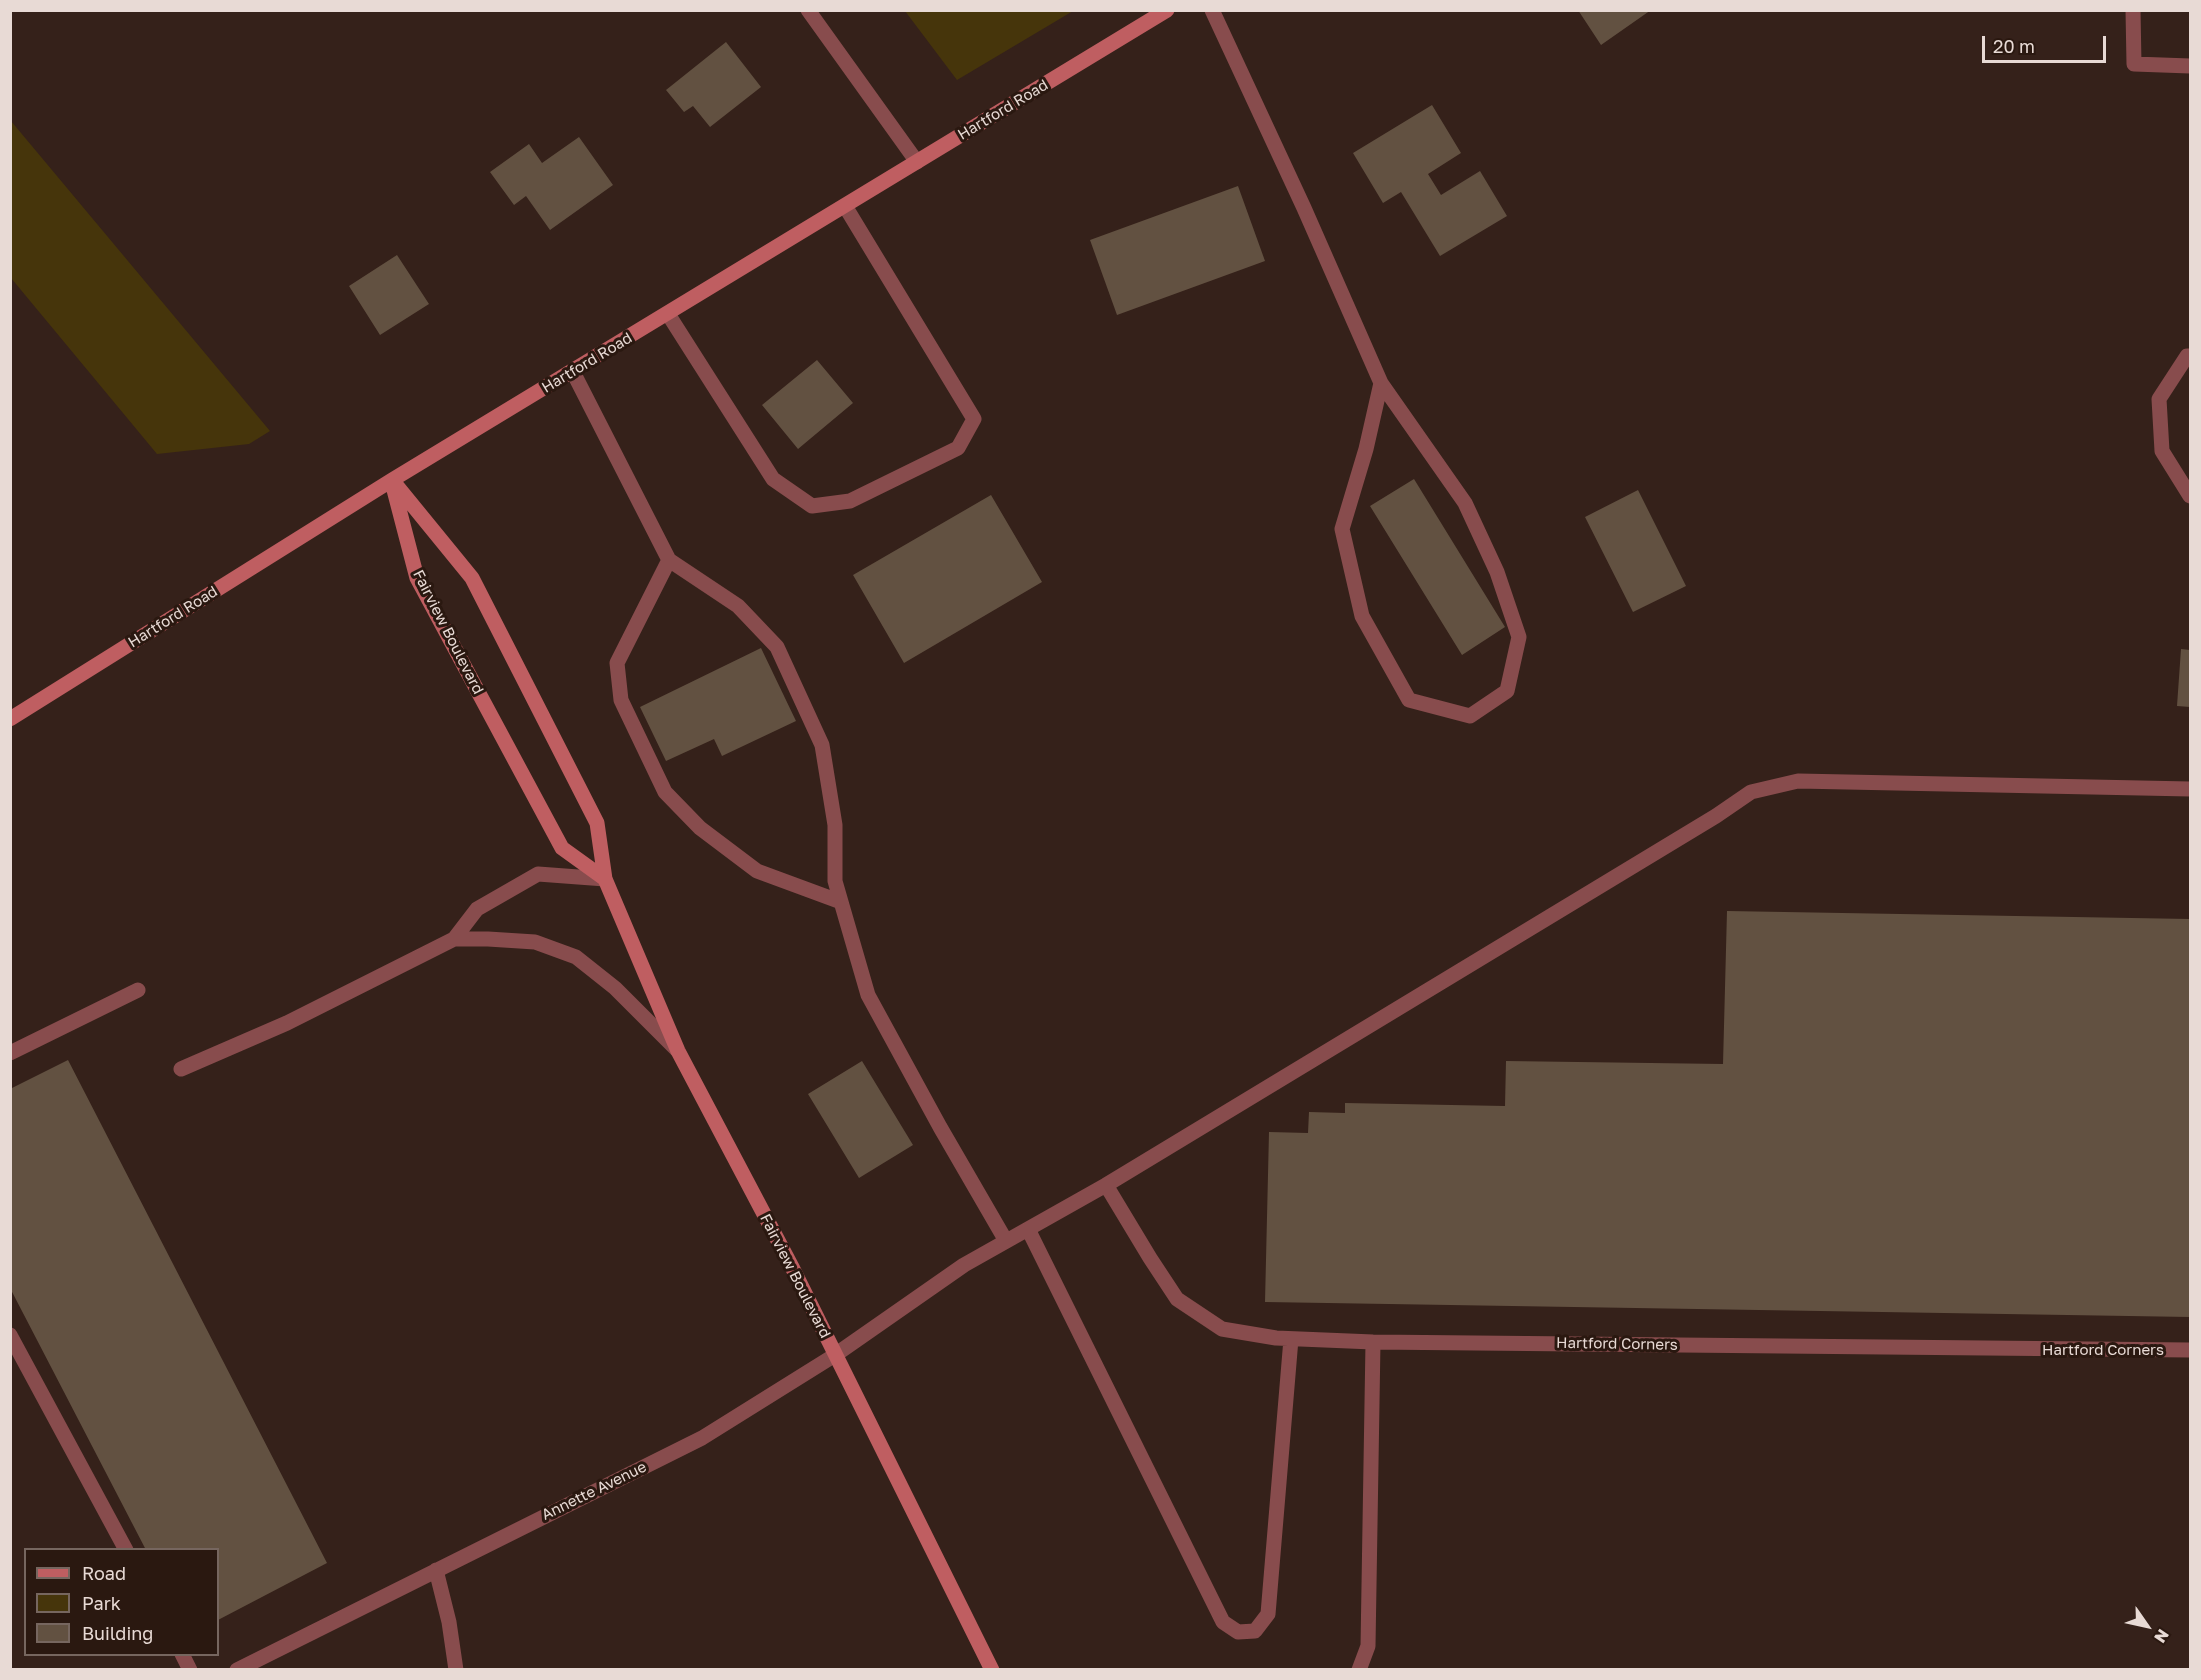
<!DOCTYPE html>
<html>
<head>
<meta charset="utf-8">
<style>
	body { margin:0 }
	#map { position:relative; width:2201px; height:1680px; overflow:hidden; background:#35211a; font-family:"Golos Text",sans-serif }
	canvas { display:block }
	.frame { position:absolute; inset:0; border:12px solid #e8dad5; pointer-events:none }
	.legend { position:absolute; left:24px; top:1548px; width:195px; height:108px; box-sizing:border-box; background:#2a1810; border:2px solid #76665f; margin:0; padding:8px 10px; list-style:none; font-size:18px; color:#e8dad5 }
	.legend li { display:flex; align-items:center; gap:12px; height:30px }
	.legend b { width:30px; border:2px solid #76665f }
	.north { position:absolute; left:2117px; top:1596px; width:60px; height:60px; -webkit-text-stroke:4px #2a1810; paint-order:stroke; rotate:124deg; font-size:16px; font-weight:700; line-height:24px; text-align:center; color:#e8dad5 }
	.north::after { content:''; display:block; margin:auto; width:21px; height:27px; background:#e8dad5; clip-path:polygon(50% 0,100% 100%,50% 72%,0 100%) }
	.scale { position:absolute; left:1982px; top:36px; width:124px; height:27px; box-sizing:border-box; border:3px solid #e8dad5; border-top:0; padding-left:8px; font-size:18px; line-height:21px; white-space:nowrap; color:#e8dad5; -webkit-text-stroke:4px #2a1810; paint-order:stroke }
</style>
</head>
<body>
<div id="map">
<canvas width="2201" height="1680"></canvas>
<div class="frame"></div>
<ul class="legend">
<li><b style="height:8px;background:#bf5e61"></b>Road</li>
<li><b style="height:16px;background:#46350b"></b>Park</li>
<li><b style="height:16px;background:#625141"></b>Building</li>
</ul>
<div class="north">N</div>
<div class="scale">20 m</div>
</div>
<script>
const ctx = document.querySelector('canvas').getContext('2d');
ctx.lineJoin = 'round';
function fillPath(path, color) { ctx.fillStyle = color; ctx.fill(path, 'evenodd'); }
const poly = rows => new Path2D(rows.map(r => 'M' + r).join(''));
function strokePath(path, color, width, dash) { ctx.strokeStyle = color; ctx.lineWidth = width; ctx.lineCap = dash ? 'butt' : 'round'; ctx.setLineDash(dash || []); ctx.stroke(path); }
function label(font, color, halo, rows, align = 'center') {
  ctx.font = font + ' "Golos Text",sans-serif'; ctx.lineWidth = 6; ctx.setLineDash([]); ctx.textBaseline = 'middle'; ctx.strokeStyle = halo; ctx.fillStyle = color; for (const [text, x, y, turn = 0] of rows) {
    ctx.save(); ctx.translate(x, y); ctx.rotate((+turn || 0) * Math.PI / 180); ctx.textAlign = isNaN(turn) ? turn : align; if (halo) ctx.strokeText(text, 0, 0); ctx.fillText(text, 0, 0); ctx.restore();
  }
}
const green = poly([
	[905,11,1073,11,957,80],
	[10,121,11,121,270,431,249,444,157,454,11,278]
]);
const building = poly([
	[1578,10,1651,10,1601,45],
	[726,42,761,87,710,127,693,106,684,112,666,90],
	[1432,105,1461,153,1428,174,1441,195,1480,171,1507,216,1440,256,1401,192,1383,203,1353,153],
	[579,137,613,185,550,230,526,196,514,205,490,172,529,144,542,163],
	[1238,186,1265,261,1117,315,1090,240],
	[397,255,429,304,380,335,349,286],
	[817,360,853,403,798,449,762,405],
	[1414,479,1505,627,1462,655,1370,506],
	[1638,490,1686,586,1633,612,1585,517],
	[991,495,1042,582,904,663,853,575],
	[761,648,796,721,722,756,714,739,666,761,640,707],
	[2181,649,2190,650,2190,707,2177,706],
	[1727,911,2190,919,2190,1317,1265,1302,1269,1132,1308,1133,1309,1112,1345,1113,1345,1103,1505,1106,1506,1061,1723,1064],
	[68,1060,327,1563,218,1620,218,1550,146,1550,10,1288,10,1089],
	[862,1061,913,1145,859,1178,808,1094]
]);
const lane = poly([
	[808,10,917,162],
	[1212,10,1304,208,1381,383,1465,503,1497,572,1519,637,1507,691,1470,716,1409,700,1362,616,1342,529,1366,449,1381,383],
	[2133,10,2134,64,2190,66],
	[668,314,773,479,812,506,850,501,958,448,974,419,845,206],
	[2190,356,2187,356,2159,399,2162,451,2190,496],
	[573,372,669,560,738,606,777,647,822,745,835,825,835,881,868,995,940,1127,1006,1241],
	[669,560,617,663,621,700,665,792,700,828,757,871,841,902],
	[454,939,477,909,538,874,605,879],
	[10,1053,138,990],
	[181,1069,287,1023,454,939,488,939,535,942,576,957,615,988,677,1050],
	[1106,1185,1716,816,1751,792,1798,781,2190,789],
	[1028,1229,1223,1622,1238,1632,1255,1631,1268,1614,1291,1339],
	[10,1335,126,1550],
	[436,1570,449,1622,456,1670],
	[182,1654,190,1670],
	[237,1670,702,1438,835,1355,964,1265,1106,1185,1150,1258,1177,1299,1222,1329,1276,1338,1373,1342,2190,1350],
	[1359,1670,1368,1646,1373,1342]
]);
const secondary = poly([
	[392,480,472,578,597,823,605,879,678,1051,793,1269,992,1670],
	[393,486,417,578,562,848,605,879],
	[10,719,392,480,1167,10]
]);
const streetNames = [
	["Hartford Road",1003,110,-31],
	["Hartford Road",587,363,-31],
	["Hartford Road",173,617,-32],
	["Fairview Boulevard",448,632,63],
	["Fairview Boulevard",795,1276,63],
	["Hartford Corners",1617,1344,1],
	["Hartford Corners",2103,1350],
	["Annette Avenue",594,1491,-26]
];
fillPath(green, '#46350b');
fillPath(building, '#625141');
strokePath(lane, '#884c4d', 15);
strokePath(secondary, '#bf5e61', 15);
label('15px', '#e8dad5', '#2a1810', streetNames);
</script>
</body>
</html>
